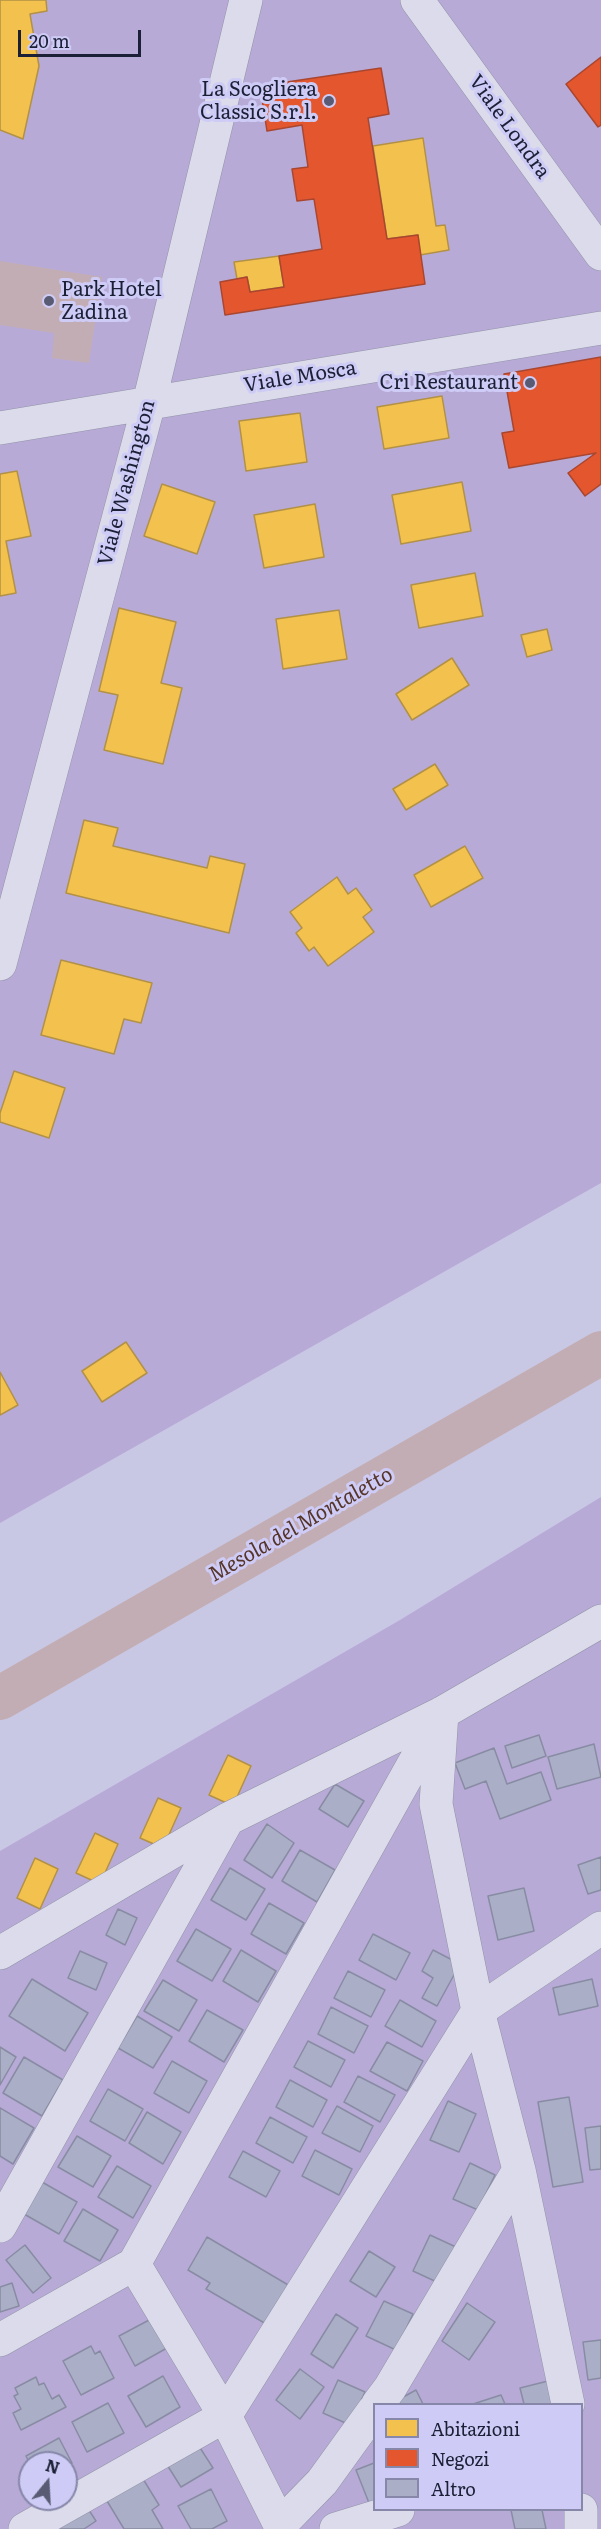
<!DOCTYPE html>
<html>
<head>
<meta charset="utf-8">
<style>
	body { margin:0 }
	#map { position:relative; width:601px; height:2529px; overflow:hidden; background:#c9c8e4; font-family:Literata,serif }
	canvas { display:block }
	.legend { position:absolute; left:373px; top:2403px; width:210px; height:108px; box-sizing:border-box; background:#ceccf6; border:2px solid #8687a9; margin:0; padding:8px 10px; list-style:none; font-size:18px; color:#1b2036 }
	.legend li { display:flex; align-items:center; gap:12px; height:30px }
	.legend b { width:30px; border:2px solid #8687a9 }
	.north { position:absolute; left:18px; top:2451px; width:60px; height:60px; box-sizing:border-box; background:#ceccf6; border:2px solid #8687a9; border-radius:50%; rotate:18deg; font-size:16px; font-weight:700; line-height:24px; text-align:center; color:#1b2036 }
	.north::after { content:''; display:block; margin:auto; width:21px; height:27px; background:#585b73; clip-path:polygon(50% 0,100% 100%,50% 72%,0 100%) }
	.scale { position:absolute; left:18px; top:30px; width:123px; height:27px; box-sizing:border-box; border:3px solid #1b2036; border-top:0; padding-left:8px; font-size:18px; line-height:21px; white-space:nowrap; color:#1b2036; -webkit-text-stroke:4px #ceccf6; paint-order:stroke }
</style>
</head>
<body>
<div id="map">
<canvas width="601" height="2529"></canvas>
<ul class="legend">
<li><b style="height:16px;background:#f2c14e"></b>Abitazioni</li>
<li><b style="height:16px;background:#e4572e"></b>Negozi</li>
<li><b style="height:16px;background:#aaaec7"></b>Altro</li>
</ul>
<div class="north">N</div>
<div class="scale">20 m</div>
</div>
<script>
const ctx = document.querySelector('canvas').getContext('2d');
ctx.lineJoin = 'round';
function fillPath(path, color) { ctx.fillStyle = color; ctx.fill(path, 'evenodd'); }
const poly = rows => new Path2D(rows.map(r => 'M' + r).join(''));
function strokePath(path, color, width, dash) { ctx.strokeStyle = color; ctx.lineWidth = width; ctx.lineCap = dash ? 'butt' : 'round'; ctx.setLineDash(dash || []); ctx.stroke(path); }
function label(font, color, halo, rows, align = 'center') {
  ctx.font = font + ' Literata,serif'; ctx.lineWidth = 6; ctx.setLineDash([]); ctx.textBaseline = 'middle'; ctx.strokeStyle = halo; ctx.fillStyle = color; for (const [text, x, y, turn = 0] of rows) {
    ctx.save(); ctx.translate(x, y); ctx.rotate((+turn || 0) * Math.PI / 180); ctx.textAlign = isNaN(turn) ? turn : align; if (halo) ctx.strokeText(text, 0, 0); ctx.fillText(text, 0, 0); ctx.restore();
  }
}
const green = poly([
	[0,0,601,0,601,1183,0,1523],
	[601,1497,601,2529,0,2529,0,1851,400,1620],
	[374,2404,582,2404,582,2510,374,2510],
	[30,2463,66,2463,66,2499,30,2499]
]);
const water = poly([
	[0,261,102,277,89,363,52,358,54,333,0,325]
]);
const homes = poly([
	[0,0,46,0,47,11,30,14,39,66,23,139,0,130,0,0],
	[423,138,436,226,445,225,449,250,420,255,418,235,387,239,373,146,423,138],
	[279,256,284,287,250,292,247,277,237,279,234,262,279,256],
	[442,396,449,438,384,449,377,407,442,396],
	[300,413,307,462,246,471,239,421,300,413],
	[17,471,31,536,6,541,16,593,0,596,0,474,17,471],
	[462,482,471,531,401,544,392,495,462,482],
	[162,484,215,502,197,554,144,536,162,484],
	[315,504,324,557,264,568,254,515,315,504],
	[475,573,483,616,419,628,411,585,475,573],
	[119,608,176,622,161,683,182,688,163,764,104,750,118,695,99,691,119,608],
	[339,610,347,659,283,669,276,619,339,610],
	[547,629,552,650,527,657,521,635,547,629],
	[452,658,469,685,412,720,396,694,452,658],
	[435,764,448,785,406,810,393,789,435,764],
	[84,820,118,828,113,846,207,868,210,856,245,864,229,933,66,893,84,820],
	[465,846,483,878,431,907,414,875,465,846],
	[337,877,348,894,356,888,372,910,363,917,374,932,328,966,314,947,309,951,296,933,302,928,290,912,337,877],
	[61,960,152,983,141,1023,124,1019,114,1054,41,1035,61,960],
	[14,1071,65,1088,49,1138,0,1122,0,1113,14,1071],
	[126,1342,147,1373,102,1402,82,1371,126,1342],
	[0,1372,18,1405,0,1415,0,1372],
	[228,1755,251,1766,233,1806,209,1795,228,1755],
	[158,1798,181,1808,163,1848,140,1838,158,1798],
	[95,1833,118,1844,100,1884,76,1873,95,1833],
	[35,1858,58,1869,40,1909,17,1898,35,1858]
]);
const shops = poly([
	[601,57,601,125,598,127,566,84,601,57],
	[381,68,389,114,368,118,387,239,418,235,425,284,225,315,220,282,247,277,250,292,284,287,279,256,322,249,314,199,297,201,292,169,308,167,302,125,267,131,260,86,381,68],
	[601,357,601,484,585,496,568,473,596,453,509,468,502,433,514,431,504,374,601,357]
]);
const canal = poly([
	[0,1698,601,1353]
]);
const building = poly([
	[539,1735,546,1756,512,1768,505,1746,539,1735],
	[594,1744,601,1777,557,1789,548,1757,594,1744],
	[494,1748,507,1784,541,1772,551,1800,500,1819,486,1781,465,1789,455,1763,494,1748],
	[335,1784,364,1801,348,1827,319,1809,335,1784],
	[267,1824,294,1843,272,1878,244,1860,267,1824],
	[300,1850,335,1870,317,1902,282,1881,300,1850],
	[601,1857,601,1890,588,1894,578,1865,601,1857],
	[230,1868,265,1889,246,1920,211,1900,230,1868],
	[524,1888,534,1931,498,1940,488,1896,524,1888],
	[269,1903,304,1923,286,1954,251,1934,269,1903],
	[118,1909,137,1918,125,1945,106,1935,118,1909],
	[196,1929,231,1949,212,1981,177,1961,196,1929],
	[373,1934,410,1953,396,1980,359,1960,373,1934],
	[241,1950,276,1971,258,2002,223,1981,241,1950],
	[433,1950,460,1964,437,2006,422,1998,433,1978,422,1971,433,1950],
	[80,1951,107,1963,96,1990,68,1978,80,1951],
	[348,1971,385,1990,371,2017,334,1998,348,1971],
	[32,1979,88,2013,65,2051,9,2016,32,1979],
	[592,1979,598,2006,559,2015,553,1988,592,1979],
	[163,1980,197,2000,179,2031,144,2011,163,1980],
	[400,2000,436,2021,422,2047,385,2026,400,2000],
	[331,2007,368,2026,354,2053,318,2034,331,2007],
	[207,2010,243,2030,224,2062,189,2041,207,2010],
	[137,2016,172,2037,153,2068,118,2048,137,2016],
	[308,2041,345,2060,331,2087,294,2067,308,2041],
	[387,2042,423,2061,407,2091,370,2071,387,2042],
	[0,2047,16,2057,0,2085,0,2047],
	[24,2057,63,2080,42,2116,3,2093,24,2057],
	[172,2061,207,2081,189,2113,154,2093,172,2061],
	[358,2076,395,2095,380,2122,344,2102,358,2076],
	[290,2080,327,2100,313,2127,276,2107,290,2080],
	[108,2089,143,2109,125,2141,90,2121,108,2089],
	[569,2097,583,2182,553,2187,538,2102,569,2097],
	[448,2101,476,2114,459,2152,430,2140,448,2101],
	[337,2106,373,2126,360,2152,322,2133,337,2106],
	[0,2108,34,2128,13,2164,0,2156,0,2108],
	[147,2112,181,2132,163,2164,129,2143,147,2112],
	[270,2117,307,2137,293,2163,256,2143,270,2117],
	[601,2126,601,2169,590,2170,585,2128,601,2126],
	[77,2136,111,2156,93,2187,58,2167,77,2136],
	[315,2150,352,2169,339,2195,302,2176,315,2150],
	[243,2151,280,2171,266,2197,229,2177,243,2151],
	[470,2163,495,2175,478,2210,453,2199,470,2163],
	[117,2166,151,2186,133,2218,98,2197,117,2166],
	[42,2182,77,2202,59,2234,24,2214,42,2182],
	[83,2209,118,2230,100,2261,64,2241,83,2209],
	[430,2235,456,2247,439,2283,413,2271,430,2235],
	[207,2237,295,2289,273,2328,206,2289,210,2283,188,2270,207,2237],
	[25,2245,51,2278,33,2293,6,2260,25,2245],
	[369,2251,395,2267,376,2297,350,2281,369,2251],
	[12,2283,19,2306,0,2312,0,2287,12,2283],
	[384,2301,413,2314,396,2350,366,2336,384,2301],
	[467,2303,495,2322,469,2360,442,2341,467,2303],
	[336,2314,358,2328,333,2368,311,2354,336,2314],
	[151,2319,167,2348,135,2366,119,2336,151,2319],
	[601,2340,601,2378,588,2380,583,2342,601,2340],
	[91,2346,95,2354,100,2351,114,2378,81,2395,63,2361,91,2346],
	[300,2369,324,2387,300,2419,276,2400,300,2369],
	[163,2376,180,2407,146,2427,128,2396,163,2376],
	[36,2377,39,2385,44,2383,52,2399,59,2395,66,2407,21,2430,13,2413,21,2409,14,2396,18,2394,15,2388,36,2377],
	[338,2380,365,2392,350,2425,323,2413,338,2380],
	[548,2381,554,2404,524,2404,520,2388,548,2381],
	[416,2390,423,2404,398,2404,396,2401,416,2390],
	[501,2395,505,2404,473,2404,501,2395],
	[108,2403,124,2433,87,2452,72,2422,108,2403],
	[59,2438,72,2463,66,2466,66,2463,30,2464,26,2456,59,2438],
	[195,2440,213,2468,181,2487,164,2460,195,2440],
	[374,2463,374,2501,369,2503,356,2470,374,2463],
	[140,2474,159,2505,152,2510,163,2529,124,2529,104,2496,140,2474],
	[211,2489,227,2521,212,2529,191,2529,178,2506,211,2489],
	[83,2501,96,2521,84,2529,59,2529,54,2520,83,2501],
	[511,2510,542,2510,546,2529,515,2529,511,2510]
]);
const minor = poly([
	[417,0,601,254],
	[0,428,601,328],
	[0,964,149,403,246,0],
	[0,1953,228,1819,442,1713,601,1621],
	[519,2170,568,2404],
	[0,2226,228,1819],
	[134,2264,225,2416,280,2525,280,2529],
	[0,2340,134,2264,437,1722],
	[378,2404,390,2388,519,2170,478,2011,601,1928],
	[581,2510,581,2529],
	[280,2525,322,2482,374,2410],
	[25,2529,225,2416,478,2011,436,1804,442,1713],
	[336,2529,398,2510]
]);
const markers = [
	[329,101,6,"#585b73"],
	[49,301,6,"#585b73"],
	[530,383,6,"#585b73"]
];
const poiNames = [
	["La Scogliera",317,90],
	["Classic S.r.l.",317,113],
	["Park Hotel",61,290,"left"],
	["Zadina",61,313,"left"],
	["Cri Restaurant",518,383]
];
const streetNames = [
	["Viale Londra",509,127,54],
	["Viale Mosca",300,377,-9],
	["Viale Washington",127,483,-75]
];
const waterNames = [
	["Mesola del Montaletto",301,1525,-30]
];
fillPath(green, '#b8aad7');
fillPath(water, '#c3adb5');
fillPath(homes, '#f2c14e');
strokePath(homes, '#b29147', 1.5);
fillPath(shops, '#e4572e');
strokePath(shops, '#a84630', 1.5);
strokePath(canal, '#c3adb5', 44);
fillPath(building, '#aaaec7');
strokePath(building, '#888ca3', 1.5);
strokePath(minor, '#9293a8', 34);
strokePath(minor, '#dbdbeb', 33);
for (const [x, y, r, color] of markers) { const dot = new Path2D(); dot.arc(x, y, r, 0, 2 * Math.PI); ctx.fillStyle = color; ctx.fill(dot); strokePath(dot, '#ceccf6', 2); }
label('20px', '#1b2036', '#ceccf6', poiNames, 'right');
label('20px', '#1b2036', '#ceccf6', streetNames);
label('italic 21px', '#563529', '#ceccf6', waterNames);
</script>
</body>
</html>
